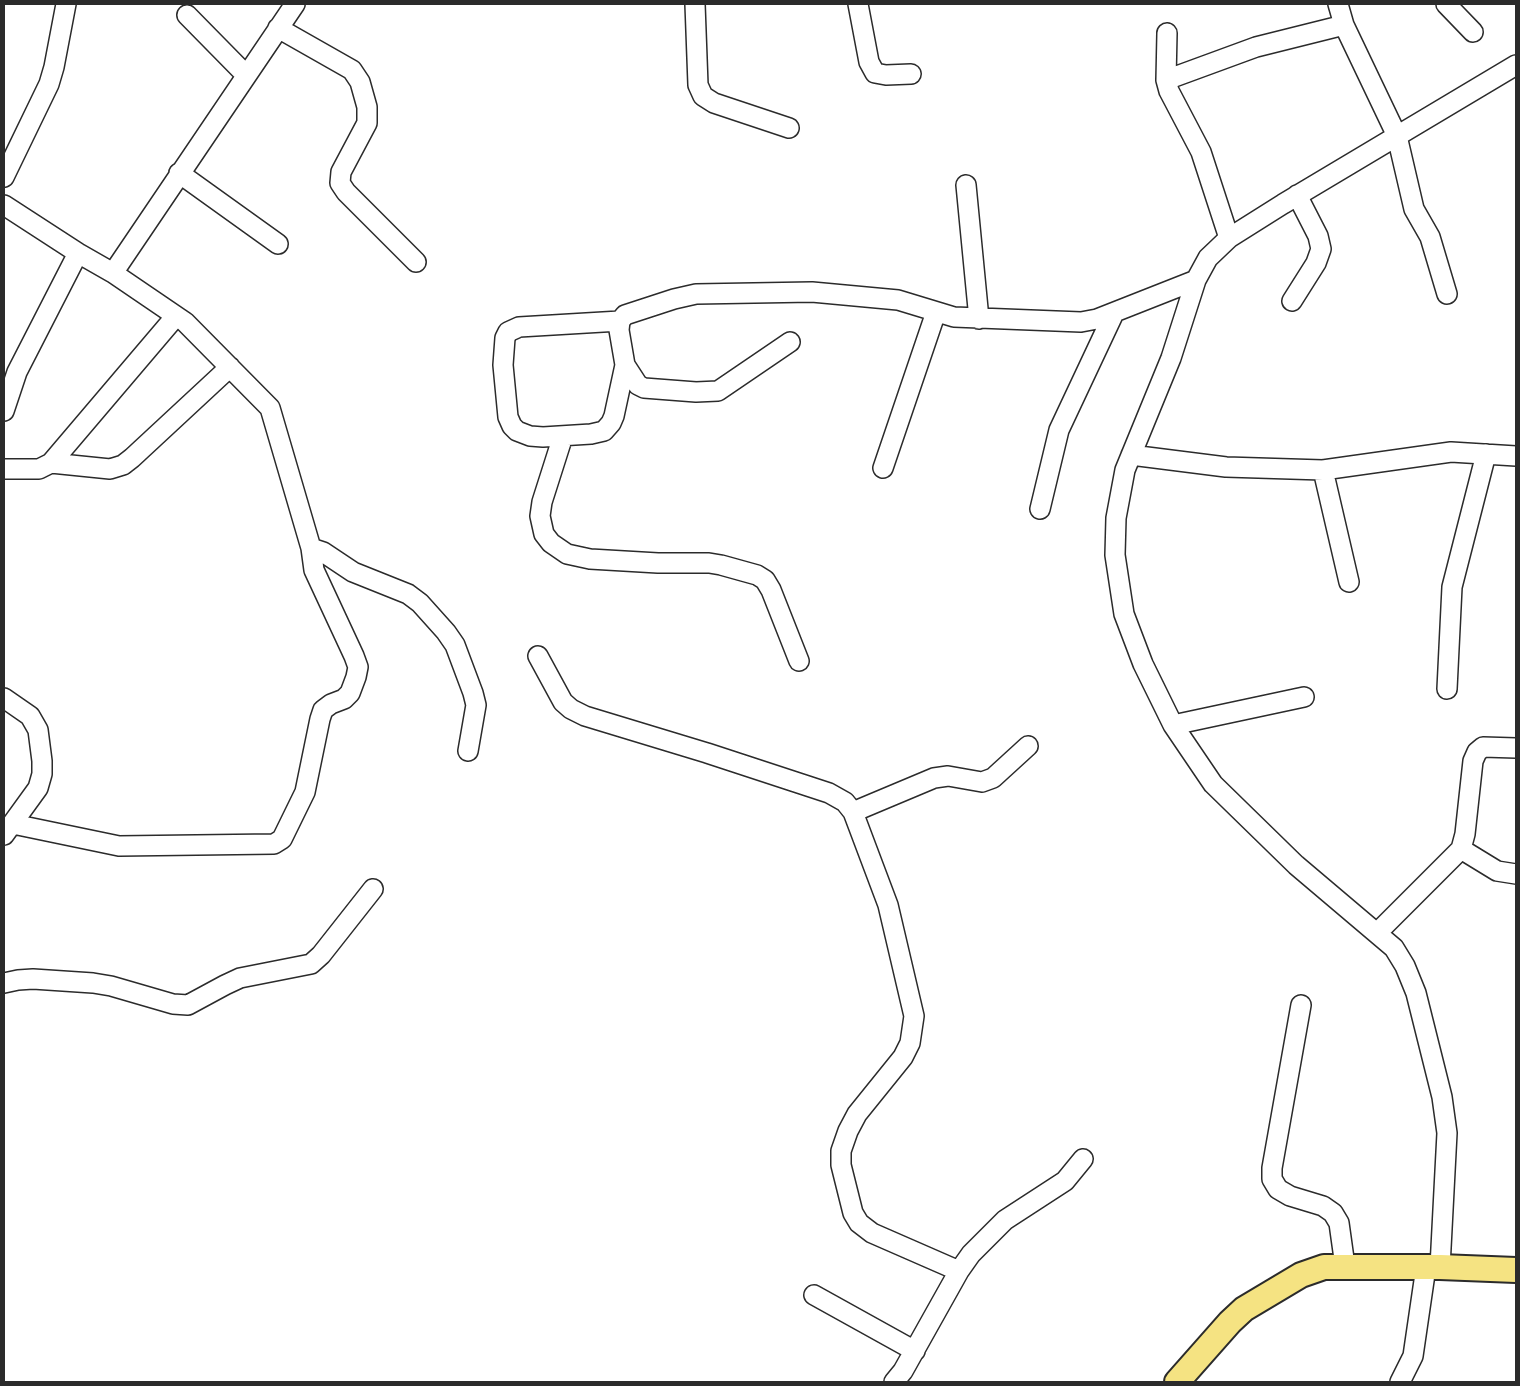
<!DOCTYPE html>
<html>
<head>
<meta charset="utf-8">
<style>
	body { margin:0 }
	#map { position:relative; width:1520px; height:1386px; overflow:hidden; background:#fff; font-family:"Comic Neue",sans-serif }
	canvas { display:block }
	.frame { position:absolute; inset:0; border:5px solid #2b2b2b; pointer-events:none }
</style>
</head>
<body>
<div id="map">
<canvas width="1520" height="1386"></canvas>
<div class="frame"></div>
</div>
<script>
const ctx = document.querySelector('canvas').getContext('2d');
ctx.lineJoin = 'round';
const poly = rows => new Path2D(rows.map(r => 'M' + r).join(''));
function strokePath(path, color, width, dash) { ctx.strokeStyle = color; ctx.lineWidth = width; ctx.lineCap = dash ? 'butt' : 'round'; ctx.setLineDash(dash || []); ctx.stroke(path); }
const minor = poly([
	[695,4,698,85,703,96,714,103,789,128],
	[858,4,869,62,875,73,886,75,911,74],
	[1338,4,1344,25,1397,136,1414,209,1430,237,1447,294],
	[1446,4,1473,32],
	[187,15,246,75],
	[278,28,352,70,360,82,367,107,367,123,341,172,340,183,346,192,416,262],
	[1167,33,1166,80,1169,91,1201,152,1229,238],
	[1166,80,1256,47,1344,25],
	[179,173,278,244],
	[4,177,49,84,54,67,66,4],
	[966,185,979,319],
	[4,205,78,253,113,273,295,4],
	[1292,301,1316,263,1321,249,1318,236,1297,195],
	[620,321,519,327,508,332,505,338,503,365,508,417,512,426,517,431,530,436,543,437,591,434,604,431,611,423,614,416,625,365],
	[790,342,718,391,696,392,644,388,638,385,625,365,619,330,620,321,625,315,674,299,696,294,812,292,898,300,954,317,1081,322,1097,319,1196,280],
	[4,411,17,372,78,253],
	[563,436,542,502,540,516,544,534,551,543,567,554,590,559,658,563,709,563,721,565,757,575,765,580,771,590,799,661],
	[1131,455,1226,467,1323,470,1451,452,1516,456],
	[51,463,110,469,123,465,132,458,230,367],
	[883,468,936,312],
	[4,469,39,469,51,463,176,316],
	[1323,470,1349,582],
	[1040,509,1059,430,1114,313],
	[311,548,323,552,353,572,408,594,420,603,446,632,455,645,473,693,476,705,468,751],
	[538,656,563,702,571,709,585,716,707,753,829,793,845,802,853,812,888,905,914,1016,910,1043,903,1057,857,1114,848,1131,841,1151,841,1165,853,1213,859,1223,872,1233,959,1271],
	[1447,689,1452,587,1486,454],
	[4,698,30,716,38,730,42,761,42,774,38,788,4,835],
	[1173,725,1304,697],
	[853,812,934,778,948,776,982,782,993,778,1028,746],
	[13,824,119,846,274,844,282,839,305,792,320,719,323,710,331,704,344,699,350,693,356,677,358,667,354,656,314,570,311,548,270,408,185,322,113,273],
	[1461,849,1497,871,1516,874],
	[1378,932,1461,849,1465,834,1473,761,1477,752,1483,747,1516,748],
	[4,983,18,980,33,979,93,983,111,986,173,1004,188,1005,225,985,240,978,311,964,321,955,373,889],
	[1301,1005,1272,1168,1272,1179,1278,1189,1290,1196,1323,1206,1333,1213,1339,1223,1345,1266],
	[1440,1267,1447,1133,1442,1097,1416,993,1405,966,1394,948,1296,865,1213,784,1173,725,1143,664,1124,614,1115,555,1116,518,1125,470,1171,358,1196,280,1208,258,1229,238,1283,204,1516,65],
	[814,1295,915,1351],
	[894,1382,903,1371,959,1271,971,1254,1005,1220,1065,1181,1083,1159],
	[1400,1382,1413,1356,1426,1267]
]);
const major = poly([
	[1177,1382,1230,1322,1244,1309,1301,1275,1324,1267,1440,1267,1516,1270]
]);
strokePath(minor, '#2b2b2b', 22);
strokePath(major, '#2b2b2b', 28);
strokePath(minor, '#fff', 19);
strokePath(major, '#f5e382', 24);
</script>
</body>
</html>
